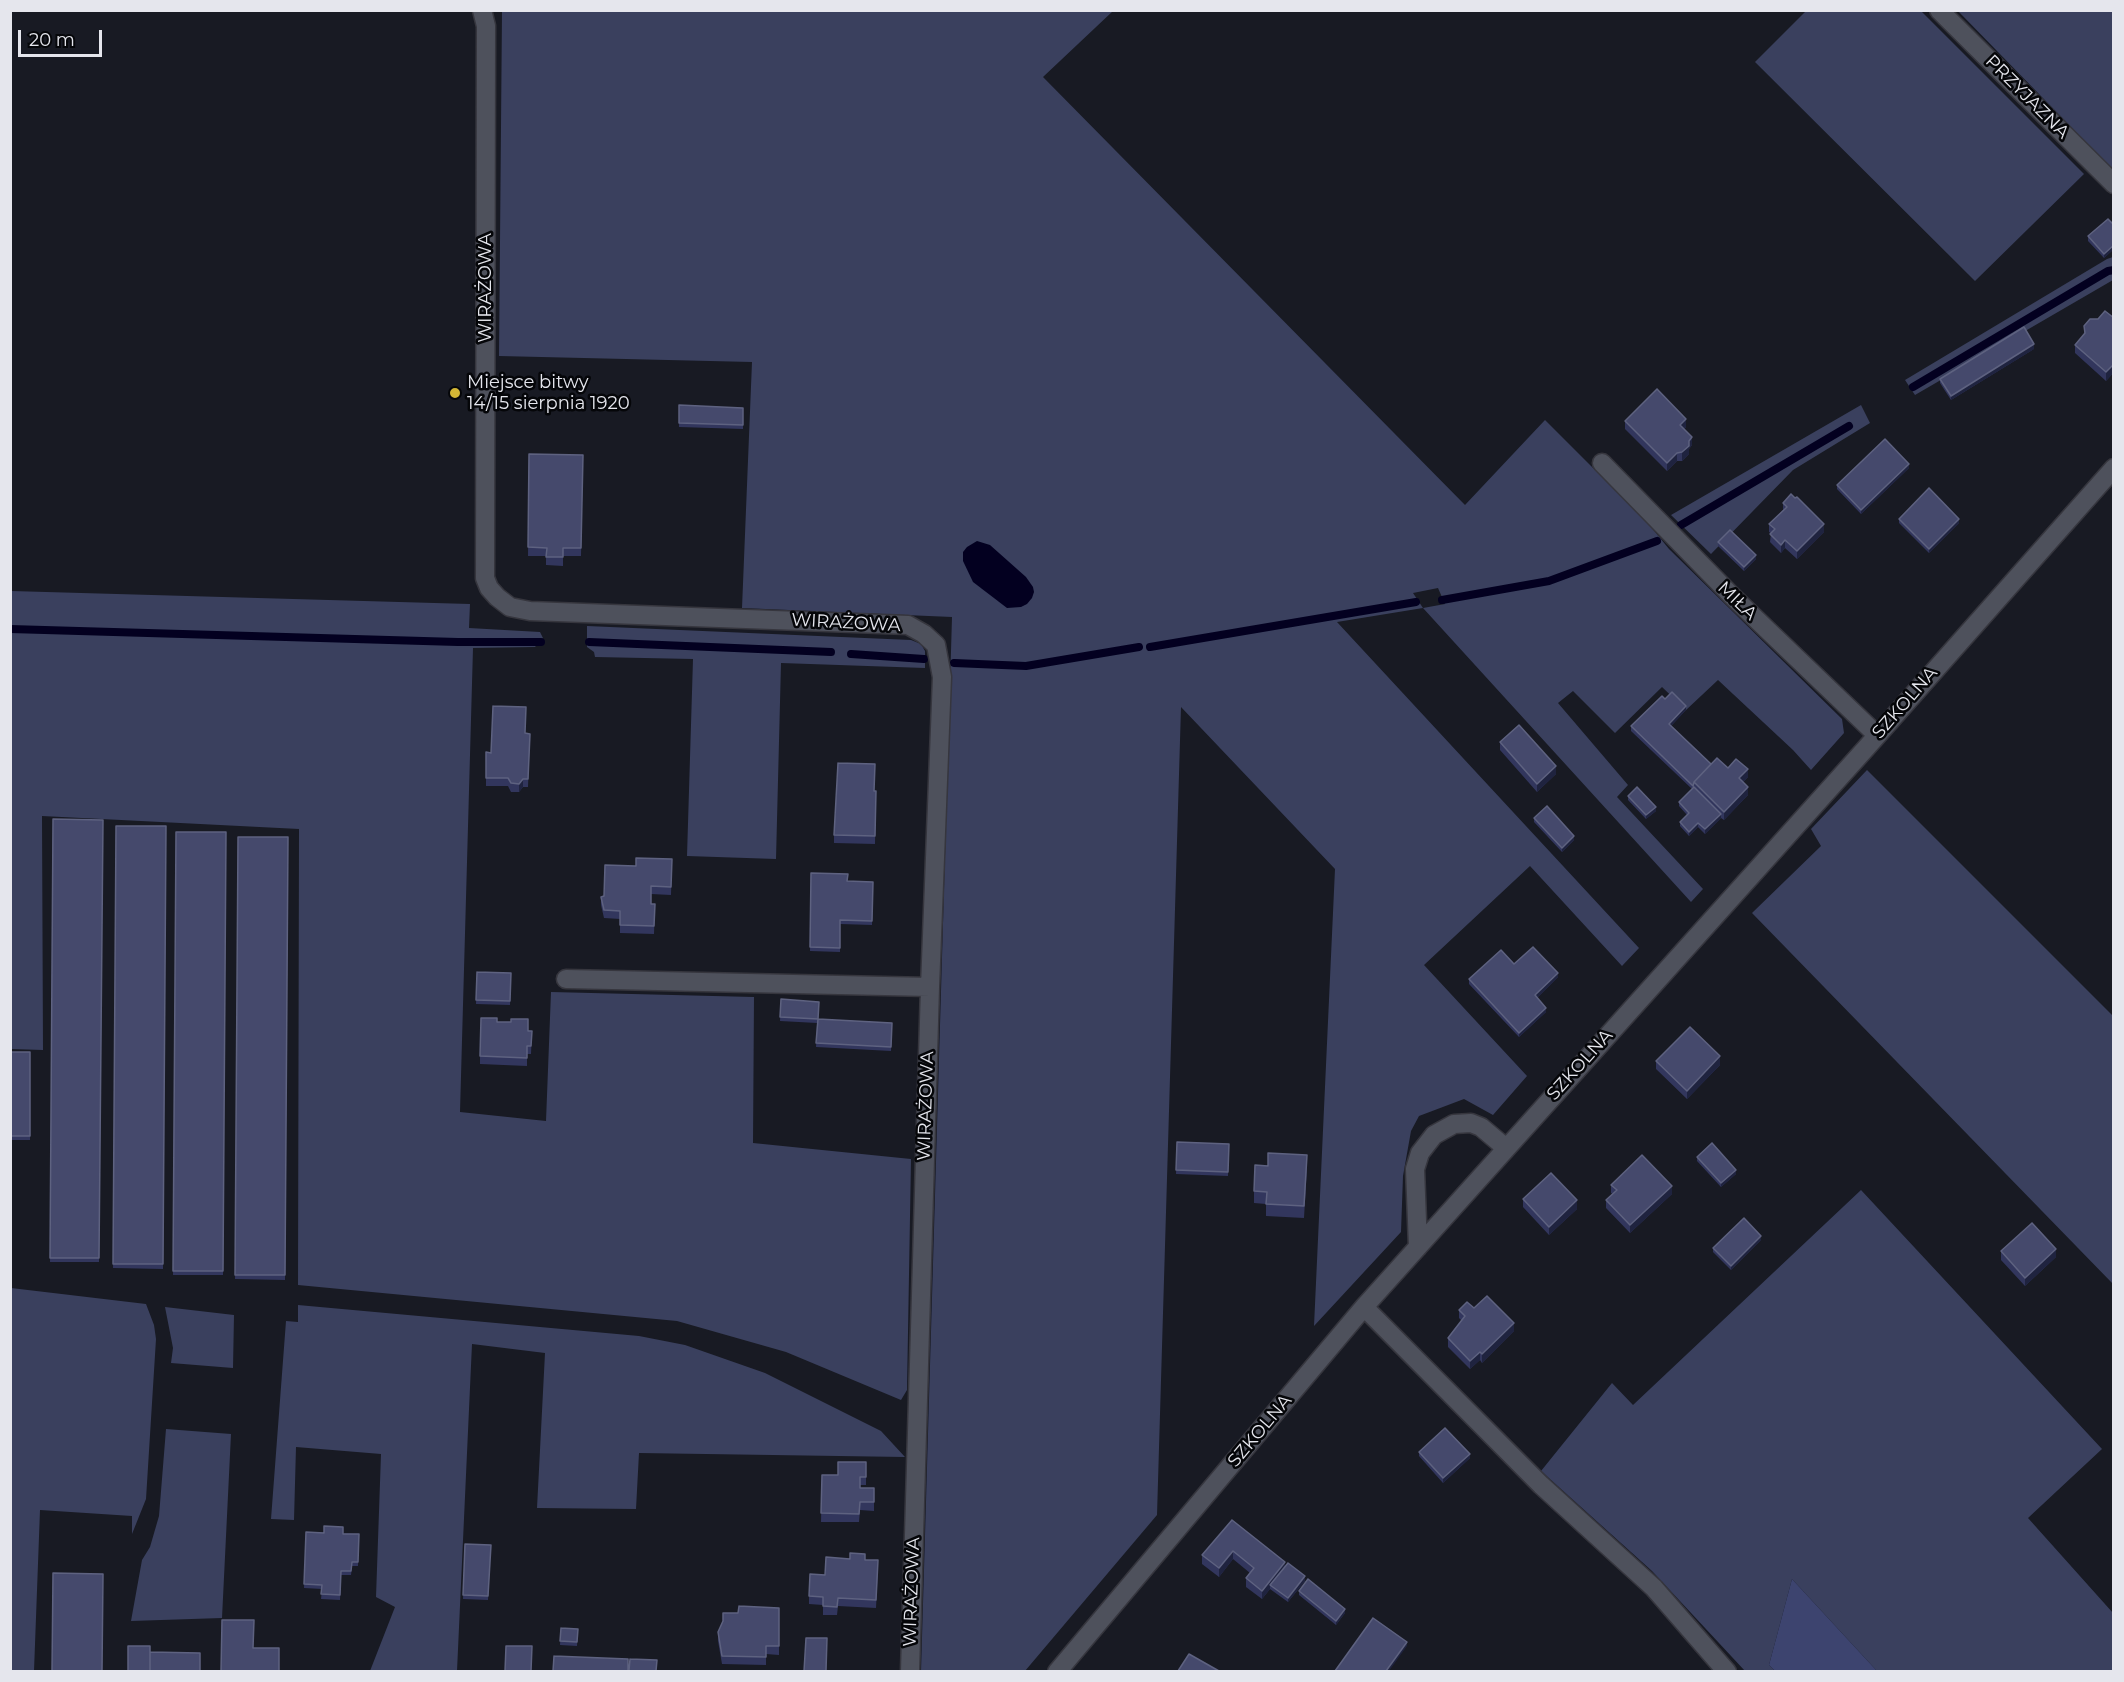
<!DOCTYPE html>
<html>
<head>
<meta charset="utf-8">
<style>
	body { margin:0 }
	#map { position:relative; width:2124px; height:1682px; overflow:hidden; background:#181a23; font-family:Montserrat,sans-serif }
	canvas { display:block }
	.frame { position:absolute; inset:0; border:12px solid #e5e6ed; pointer-events:none }
	.scale { position:absolute; left:18px; top:30px; width:84px; height:27px; box-sizing:border-box; border:3px solid #e5e6ed; border-top:0; padding-left:8px; font-size:18px; line-height:21px; white-space:nowrap; color:#e5e6ed; -webkit-text-stroke:4px #050609; paint-order:stroke }
</style>
</head>
<body>
<div id="map">
<canvas width="2124" height="1682"></canvas>
<div class="frame"></div>
<div class="scale">20 m</div>
</div>
<script>
const ctx = document.querySelector('canvas').getContext('2d');
ctx.lineJoin = 'round';
function fillPath(path, color) { ctx.fillStyle = color; ctx.fill(path, 'evenodd'); }
const poly = rows => new Path2D(rows.map(r => 'M' + r).join(''));
function strokePath(path, color, width, dash) { ctx.strokeStyle = color; ctx.lineWidth = width; ctx.lineCap = dash ? 'butt' : 'round'; ctx.setLineDash(dash || []); ctx.stroke(path); }
function label(font, color, halo, rows, align = 'center') {
  ctx.font = font + ' Montserrat,sans-serif'; ctx.lineWidth = 5; ctx.setLineDash([]); ctx.textBaseline = 'middle'; ctx.strokeStyle = halo; ctx.fillStyle = color; for (const [text, x, y, turn = 0] of rows) {
    ctx.save(); ctx.translate(x, y); ctx.rotate((+turn || 0) * Math.PI / 180); ctx.textAlign = isNaN(turn) ? turn : align; if (halo) ctx.strokeText(text, 0, 0); ctx.fillText(text, 0, 0); ctx.restore();
  }
}
const green = poly([
	[502,11,1113,11,1043,77,1465,505,1545,420,1647,522,1669,549,1842,719,1844,733,1811,770,1793,750,1718,680,1686,710,1662,687,1615,733,1573,691,1558,703,1628,785,1617,797,1703,889,1691,902,1423,608,1337,622,1639,948,1622,966,1530,866,1424,965,1527,1076,1493,1115,1464,1099,1419,1116,1411,1131,1403,1176,1401,1232,1314,1326,1335,869,1181,707,1157,1515,1025,1671,921,1671,952,617,742,608,752,362,499,356],
	[1438,588,1445,604,1423,608,1413,593],
	[1806,11,1921,11,2084,174,1975,281,1755,62],
	[1958,11,2113,11,2113,172,2077,133],
	[2113,257,2113,280,1915,395,1905,380,2107,259],
	[1861,405,1870,423,1793,470,1711,554,1671,515],
	[11,591,470,604,469,628,540,632,543,638,535,647,473,648,460,1112,546,1121,551,992,754,997,753,1143,911,1159,907,1390,901,1400,786,1352,677,1321,298,1285,299,829,42,816,43,1050,11,1049],
	[587,626,911,640,921,644,925,651,925,668,781,663,776,859,687,856,693,659,595,657,594,652,587,647],
	[1867,770,2113,1016,2113,1284,1752,913,1821,846,1811,829],
	[1861,1190,2102,1449,2028,1518,2113,1613,2113,1671,1877,1671,1792,1579,1769,1665,1775,1671,1745,1671,1652,1571,1541,1471,1612,1383,1633,1405],
	[11,1288,146,1304,154,1325,156,1339,146,1499,132,1534,132,1516,40,1510,34,1671,11,1671],
	[298,1305,639,1336,685,1345,765,1373,881,1431,905,1457,639,1453,636,1509,537,1508,545,1353,472,1344,457,1671,370,1671,395,1607,376,1597,381,1454,296,1447,294,1520,271,1519,286,1321,298,1322],
	[165,1307,234,1315,233,1368,171,1363,173,1348],
	[166,1429,231,1434,222,1618,131,1621,142,1560,150,1547,159,1516]
]);
const forest = poly([
	[1792,1579,1877,1671,1775,1671,1769,1665]
]);
const water = poly([
	[977,541,990,545,1026,577,1033,587,1034,592,1032,598,1027,604,1021,607,1007,608,973,582,963,561,963,552,967,547]
]);
const stream = poly([
	[1913,387,2108,271,2114,270],
	[1681,525,1849,426],
	[1442,600,1549,581,1657,541],
	[10,629,458,642,541,642],
	[589,642,831,652],
	[1150,647,1416,602],
	[851,654,924,659],
	[954,663,1026,666,1139,647]
]);
const minor = poly([
	[482,10,486,26,485,578,489,588,497,597,510,607,530,611,908,625,924,634,936,645,942,677,930,987,910,1672],
	[1939,10,2114,184],
	[1602,463,1731,595,1877,735],
	[566,979,930,987],
	[1418,1247,1415,1169,1420,1153,1434,1135,1454,1124,1471,1123,1481,1127,1506,1148],
	[1364,1307,1541,1485,1654,1588,1727,1672],
	[1057,1672,1364,1307,1867,747,2114,468]
]);
const wall = poly([
	[2114,225,2114,249,2104,258,2088,241,2088,236],
	[2114,318,2114,372,2106,381,2075,353,2075,345,2084,335,2084,326],
	[2034,349,1951,400,1940,383,1940,379],
	[679,405,743,408,743,429,679,427],
	[1625,421,1686,427,1684,429,1692,445,1689,449,1689,454,1682,461,1677,461,1667,471,1625,429],
	[529,454,583,455,581,556,563,556,563,566,546,565,546,556,528,556],
	[1909,468,1861,514,1837,489,1837,485],
	[1783,503,1824,532,1797,559,1785,548,1781,553,1770,542,1771,533,1769,532,1769,524,1783,510],
	[1899,519,1959,523,1929,553,1899,523],
	[1718,542,1756,559,1744,571,1718,546],
	[1665,699,1686,710,1671,726,1711,764,1728,768,1748,777,1743,782,1748,795,1724,820,1721,818,1705,834,1698,827,1689,836,1680,826,1680,822,1687,815,1679,806,1679,802,1692,789,1631,731,1631,726],
	[525,733,530,734,528,787,523,787,519,792,511,792,508,786,486,786,486,752,491,753],
	[1500,742,1556,774,1537,792,1500,750],
	[874,791,876,791,875,844,834,843,834,835],
	[1628,796,1656,811,1646,819,1628,800],
	[1534,818,1574,840,1562,852,1534,822],
	[53,819,103,820,99,1262,50,1262],
	[116,826,166,826,163,1269,113,1268],
	[176,832,226,832,223,1275,173,1275],
	[238,837,288,837,285,1280,235,1279],
	[672,859,671,895,651,894,651,904,655,904,654,934,620,933,620,919,604,918,601,905,601,897],
	[811,873,848,881,873,882,872,925,840,924,840,952,810,951],
	[1514,964,1558,977,1537,998,1546,1012,1519,1037,1469,984,1469,979],
	[477,972,511,973,510,1005,476,1004],
	[781,999,818,1019,892,1023,891,1051,816,1047,817,1023,780,1021],
	[497,1022,532,1031,531,1054,527,1054,527,1066,480,1064,480,1056],
	[10,1052,30,1052,30,1140,10,1140],
	[1656,1061,1720,1065,1687,1099,1656,1069],
	[1177,1142,1229,1144,1228,1176,1176,1174],
	[1697,1157,1736,1174,1721,1187,1697,1161],
	[1307,1167,1304,1218,1266,1216,1266,1204,1254,1203,1254,1191],
	[1611,1185,1672,1194,1630,1233,1606,1208,1606,1200,1613,1194,1611,1193],
	[1523,1199,1577,1209,1549,1235,1523,1207],
	[1761,1240,1731,1270,1713,1252,1713,1248],
	[2001,1251,2056,1257,2025,1286,2001,1260],
	[1474,1308,1514,1331,1482,1363,1480,1360,1470,1369,1448,1347,1448,1338,1462,1321,1459,1318,1459,1310],
	[1419,1452,1470,1458,1443,1483,1419,1456],
	[866,1462,866,1485,860,1485,860,1488,874,1488,874,1511,860,1510,859,1522,821,1522,822,1475,838,1475],
	[1232,1520,1285,1566,1305,1581,1288,1602,1270,1589,1262,1599,1246,1587,1246,1578,1250,1573,1233,1559,1219,1577,1202,1564,1202,1555],
	[306,1532,359,1534,358,1566,352,1566,351,1575,341,1575,340,1600,321,1599,322,1589,304,1588],
	[465,1544,491,1545,488,1600,463,1599],
	[865,1560,878,1568,876,1608,838,1606,837,1615,823,1615,823,1605,809,1604,809,1596,825,1575],
	[1299,1591,1345,1613,1336,1625,1299,1595],
	[779,1608,779,1655,766,1654,766,1665,722,1664,718,1641,718,1632,738,1613],
	[561,1628,578,1629,577,1646,560,1645]
]);
const shadedWall = poly([
	[2114,245,2114,249,2104,258,2104,254],
	[2034,344,2034,349,1951,400,1951,396],
	[2114,364,2114,372,2106,381,2106,372],
	[1686,419,1686,427,1680,433,1680,425],
	[1692,437,1692,445,1689,449,1689,441],
	[1689,446,1689,454,1682,461,1682,452],
	[1677,453,1677,461,1667,471,1667,463],
	[1909,464,1909,468,1861,514,1861,510],
	[1959,519,1959,523,1929,553,1929,549],
	[1824,524,1824,532,1797,559,1797,551],
	[1785,540,1785,548,1781,553,1781,545],
	[1756,555,1756,559,1744,571,1744,567],
	[1686,706,1686,710,1669,728,1669,724],
	[1556,766,1556,774,1537,792,1537,784],
	[1748,769,1748,777,1739,786,1739,778],
	[523,779,523,787,519,792,519,784],
	[1748,787,1748,795,1724,820,1724,812],
	[1656,807,1656,811,1646,819,1646,815],
	[1721,814,1721,818,1705,834,1705,829],
	[1698,823,1698,827,1689,836,1689,832],
	[1574,836,1574,840,1562,852,1562,848],
	[1558,973,1558,977,1535,1000,1535,995],
	[1546,1008,1546,1012,1519,1037,1519,1033],
	[1720,1056,1720,1065,1687,1099,1687,1091],
	[1736,1170,1736,1174,1721,1187,1721,1183],
	[1672,1186,1672,1194,1630,1233,1630,1225],
	[1577,1200,1577,1209,1549,1235,1549,1227],
	[1761,1236,1761,1240,1731,1270,1731,1266],
	[2056,1249,2056,1257,2025,1286,2025,1278],
	[1514,1323,1514,1331,1482,1363,1482,1354],
	[1480,1352,1480,1360,1470,1369,1470,1361],
	[1470,1454,1470,1458,1443,1483,1443,1478],
	[1233,1551,1233,1559,1219,1577,1219,1568],
	[1285,1562,1285,1571,1270,1585,1270,1589,1262,1599,1262,1591],
	[1305,1576,1305,1581,1288,1602,1288,1598],
	[1345,1609,1345,1613,1336,1625,1336,1621],
	[1407,1642,1407,1646,1389,1671,1386,1671]
]);
const building = poly([
	[2108,219,2114,225,2114,245,2104,254,2088,236,2108,219],
	[2105,311,2114,318,2114,364,2106,372,2075,345,2085,333,2084,326,2090,319,2098,319,2105,311],
	[2024,327,2034,344,1951,396,1940,379,2024,327],
	[1657,389,1686,419,1680,425,1692,437,1689,441,1689,446,1682,452,1677,453,1667,463,1625,421,1657,389],
	[679,405,743,408,743,425,679,423,679,405],
	[1885,439,1909,464,1861,510,1837,485,1885,439],
	[529,454,583,455,581,548,563,548,563,557,546,557,547,548,528,547,529,454],
	[1929,488,1959,519,1929,549,1899,519,1929,488],
	[1791,494,1795,498,1797,497,1824,524,1797,551,1785,540,1781,545,1770,534,1775,529,1769,524,1787,507,1783,503,1791,494],
	[1730,530,1756,555,1744,567,1718,542,1730,530],
	[1672,692,1686,706,1669,724,1711,764,1694,782,1693,786,1631,726,1662,696,1665,699,1672,692],
	[493,706,526,707,525,733,530,734,528,779,523,779,519,784,511,783,508,778,486,778,486,752,491,753,493,706],
	[1519,725,1556,766,1537,784,1500,742,1519,725],
	[1717,758,1728,768,1736,759,1748,769,1739,778,1748,787,1724,812,1694,782,1717,758],
	[838,763,875,764,874,791,876,791,875,836,834,835,838,763],
	[1637,787,1656,807,1646,815,1628,796,1637,787],
	[1694,787,1721,814,1705,829,1698,823,1689,832,1680,822,1689,813,1679,802,1694,787],
	[1547,806,1574,836,1562,848,1534,818,1547,806],
	[53,819,103,820,99,1258,50,1258,53,819],
	[116,826,166,826,163,1264,113,1264,116,826],
	[176,832,226,832,223,1271,173,1271,176,832],
	[238,837,288,837,285,1275,235,1275,238,837],
	[636,858,672,859,671,887,651,886,651,904,655,904,654,926,620,925,620,911,604,910,601,897,604,896,605,865,636,866,636,858],
	[811,873,848,874,847,881,873,882,872,921,840,920,840,948,810,947,811,873],
	[1533,947,1558,973,1535,995,1546,1008,1519,1033,1469,979,1501,950,1514,964,1533,947],
	[477,972,511,973,510,1001,476,1000,477,972],
	[781,999,819,1002,818,1019,892,1023,891,1047,816,1043,818,1019,780,1017,781,999],
	[481,1018,497,1018,497,1022,511,1022,511,1019,528,1019,528,1031,532,1031,531,1046,527,1046,527,1058,480,1056,481,1018],
	[1690,1027,1720,1056,1687,1091,1656,1061,1690,1027],
	[10,1052,30,1052,30,1136,10,1136,10,1052],
	[1177,1142,1229,1144,1228,1172,1176,1170,1177,1142],
	[1712,1143,1736,1170,1721,1183,1697,1157,1712,1143],
	[1268,1153,1307,1155,1304,1206,1266,1204,1267,1192,1254,1191,1255,1165,1268,1166,1268,1153],
	[1642,1155,1672,1186,1630,1225,1606,1200,1617,1190,1611,1185,1642,1155],
	[1551,1173,1577,1200,1549,1227,1523,1199,1551,1173],
	[1744,1218,1761,1236,1731,1266,1713,1248,1744,1218],
	[2032,1223,2056,1249,2025,1278,2001,1251,2032,1223],
	[1487,1296,1514,1323,1482,1354,1480,1352,1470,1361,1448,1338,1465,1316,1459,1310,1467,1302,1474,1308,1487,1296],
	[1445,1428,1470,1454,1443,1478,1419,1452,1445,1428],
	[838,1462,866,1462,866,1477,860,1477,860,1488,874,1488,874,1502,860,1502,859,1514,821,1513,822,1475,838,1475,838,1462],
	[1232,1520,1285,1562,1262,1591,1246,1578,1254,1568,1233,1551,1219,1568,1202,1555,1232,1520],
	[324,1526,343,1527,343,1534,359,1534,358,1562,352,1562,351,1571,341,1571,340,1595,321,1594,322,1585,304,1584,306,1532,324,1533,324,1526],
	[465,1544,491,1545,488,1596,463,1595,465,1544],
	[850,1553,865,1554,865,1560,878,1560,876,1600,838,1598,837,1607,823,1606,823,1597,809,1596,810,1574,825,1575,826,1557,850,1559,850,1553],
	[1288,1563,1305,1576,1288,1598,1270,1585,1288,1563],
	[53,1573,103,1574,102,1671,52,1671,53,1573],
	[1308,1579,1345,1609,1336,1621,1299,1591,1308,1579],
	[739,1606,779,1608,779,1646,766,1646,766,1657,722,1656,718,1632,723,1621,723,1613,738,1613,739,1606],
	[1373,1618,1407,1642,1386,1671,1335,1671,1373,1618],
	[222,1620,254,1620,253,1648,279,1648,279,1671,221,1671,222,1620],
	[561,1628,578,1629,577,1642,560,1641,561,1628],
	[806,1638,827,1638,826,1671,804,1671,806,1638],
	[128,1646,150,1646,150,1671,128,1671,128,1646],
	[506,1646,532,1646,531,1671,505,1671,506,1646],
	[150,1652,200,1653,200,1671,150,1671,150,1652],
	[1189,1654,1219,1671,1178,1671,1189,1654],
	[554,1656,628,1659,628,1671,553,1671,554,1656],
	[630,1659,657,1660,656,1671,629,1671,630,1659]
]);
const markers = [
	[455,393,6,"#d3b635"]
];
const streetNames = [
	["PRZYJAZNA",2027,97,45],
	["WIRAŻOWA",486,288,-90],
	["MIŁA",1737,601,44],
	["WIRAŻOWA",846,623,3],
	["SZKOLNA",1905,703,-49],
	["SZKOLNA",1580,1065,-48],
	["WIRAŻOWA",926,1106,-88],
	["SZKOLNA",1260,1431,-50],
	["WIRAŻOWA",912,1592,-88]
];
const poiNames = [
	["Miejsce bitwy",467,383],
	["14/15 sierpnia 1920",467,404]
];
fillPath(green, '#3a405e');
fillPath(forest, '#3d446f');
fillPath(water, '#030020');
strokePath(stream, '#030020', 8);
strokePath(minor, '#36363e', 21);
strokePath(minor, '#4e515c', 18);
fillPath(wall, '#32365d');
fillPath(shadedWall, '#1f233f');
fillPath(building, '#45496c');
strokePath(building, '#5e6280', 1.5);
for (const [x, y, r, color] of markers) { const dot = new Path2D(); dot.arc(x, y, r, 0, 2 * Math.PI); ctx.fillStyle = color; ctx.fill(dot); strokePath(dot, '#050609', 2); }
label('18px', '#e5e6ed', '#050609', streetNames);
label('18px', '#e5e6ed', '#050609', poiNames, 'left');
</script>
</body>
</html>
